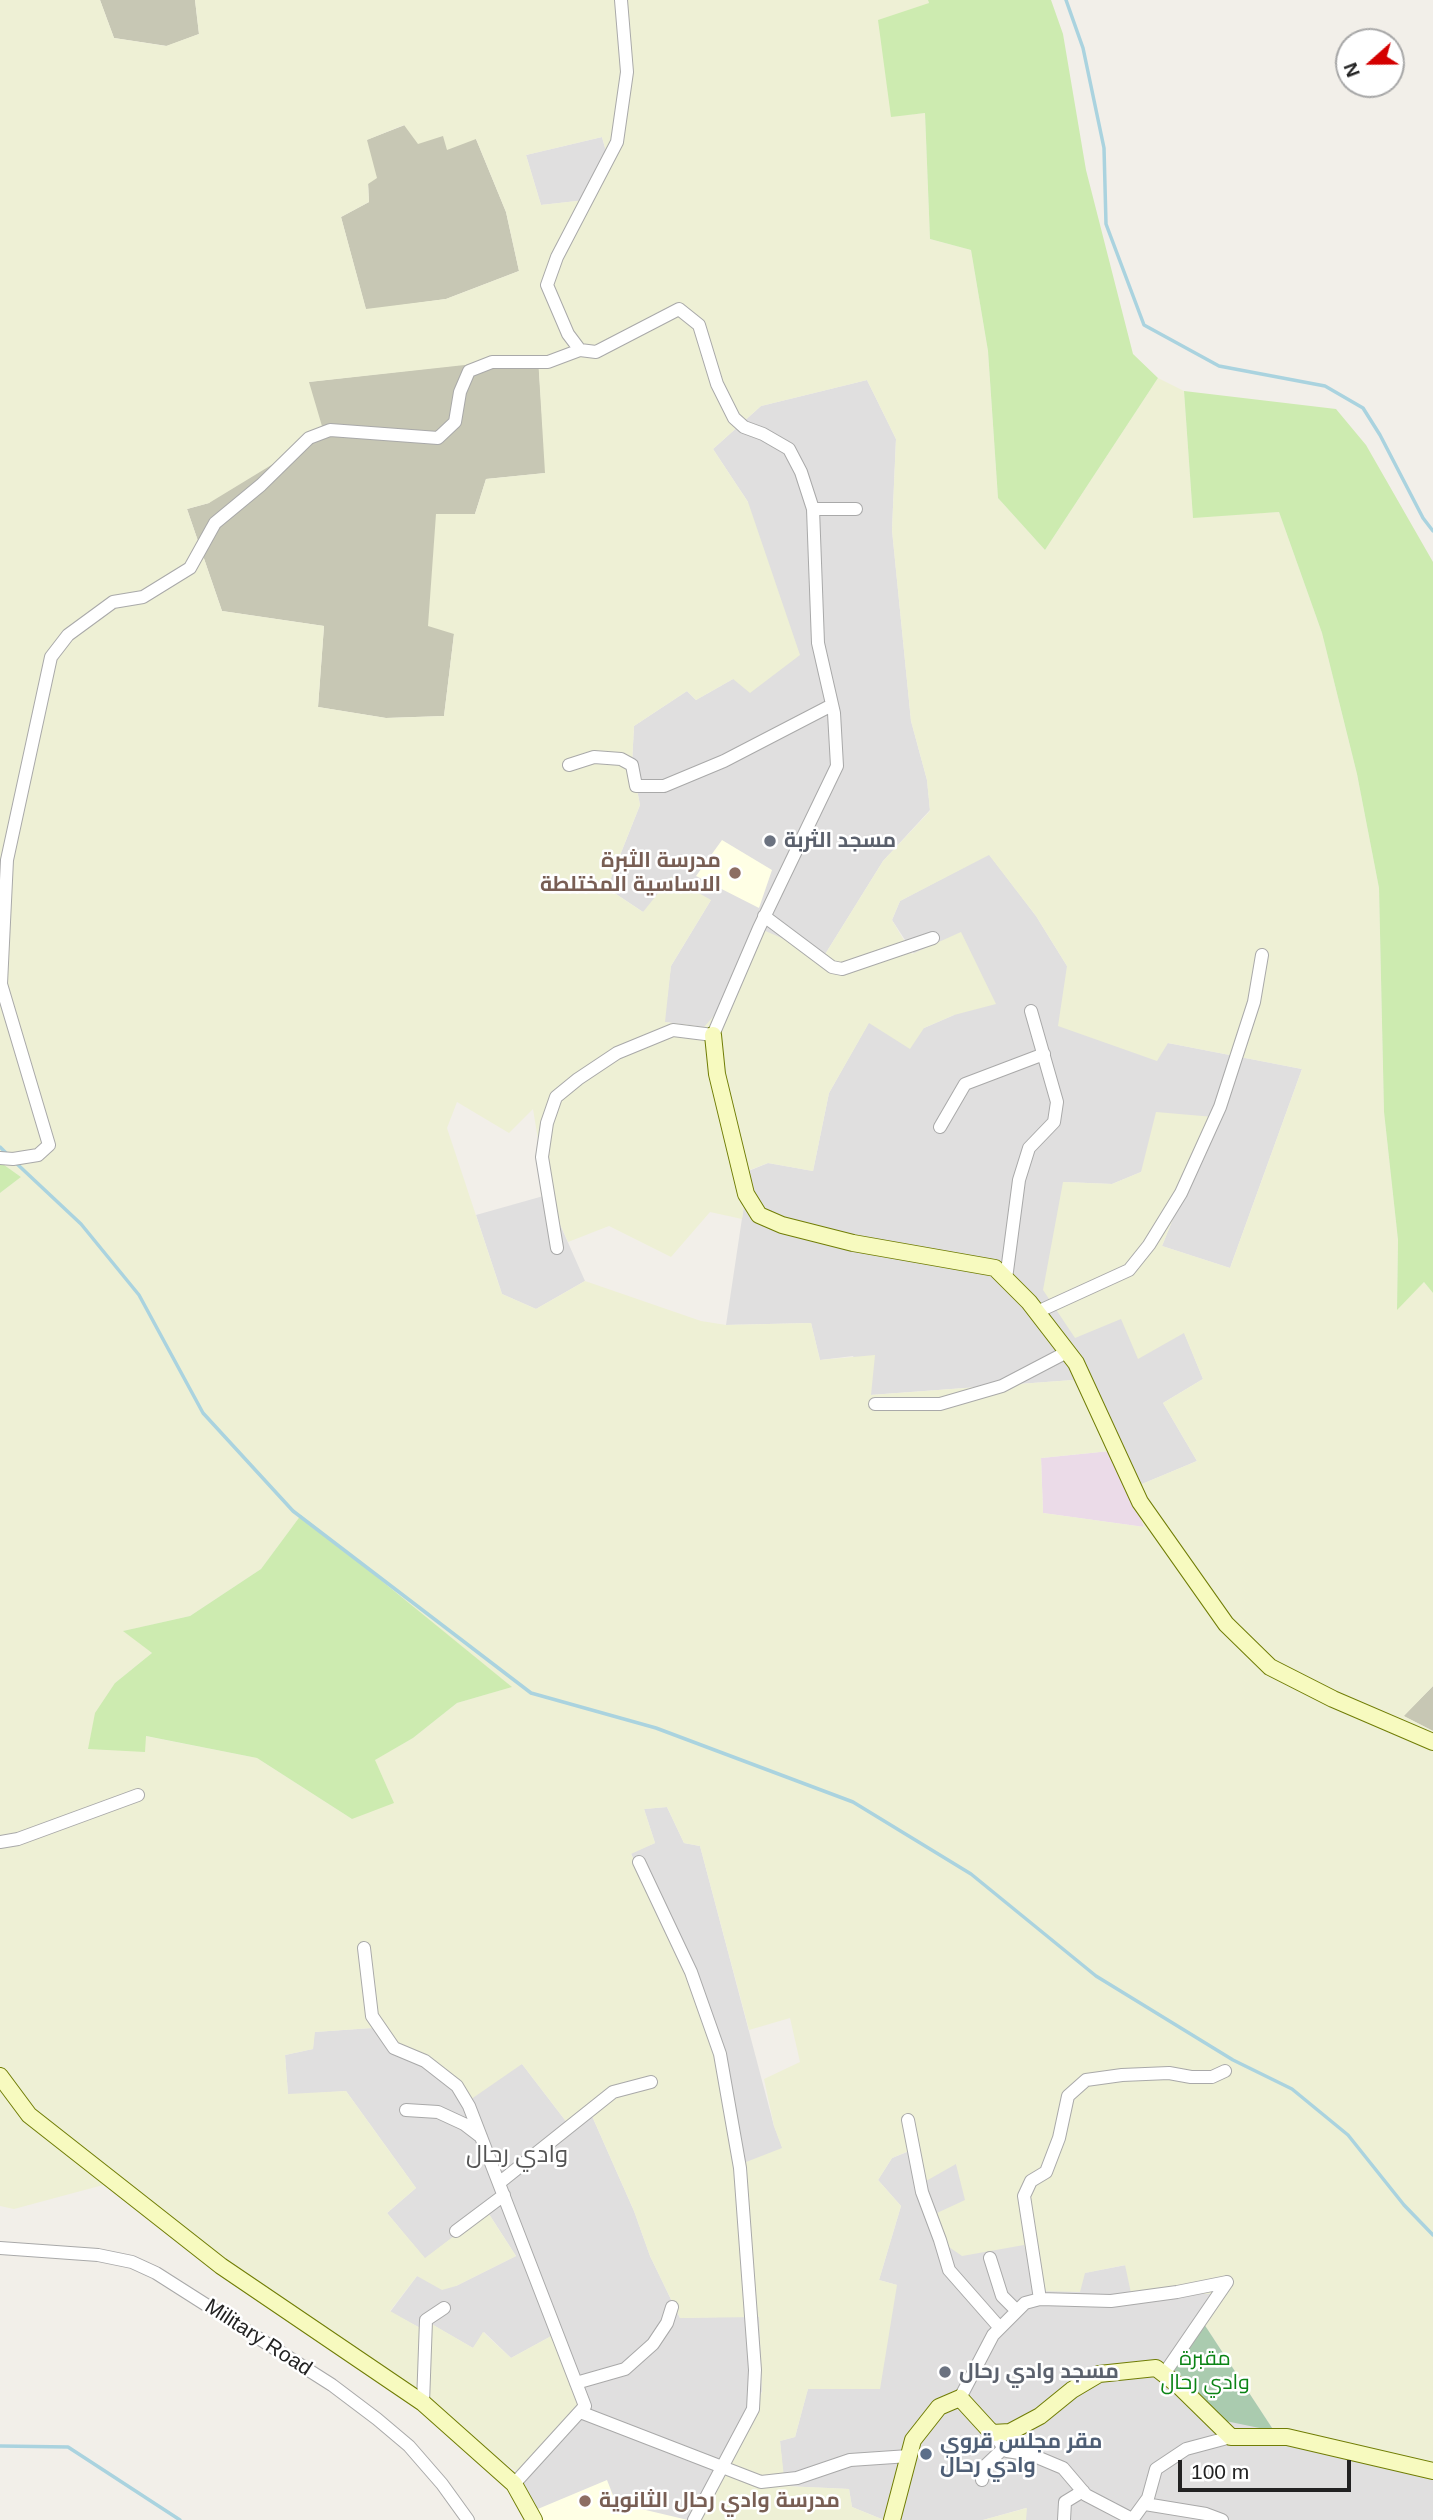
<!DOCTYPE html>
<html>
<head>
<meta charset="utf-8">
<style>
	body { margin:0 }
	#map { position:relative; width:1433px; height:2520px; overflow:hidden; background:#f2efe9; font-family:Arial,sans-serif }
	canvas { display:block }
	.north { position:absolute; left:1335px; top:28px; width:70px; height:70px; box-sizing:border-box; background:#fff; border:2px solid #a7a7a7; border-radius:50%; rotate:249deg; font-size:19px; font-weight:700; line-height:28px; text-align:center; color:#222 }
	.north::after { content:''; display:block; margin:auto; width:24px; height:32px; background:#d40000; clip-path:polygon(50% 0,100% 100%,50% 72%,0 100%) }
	.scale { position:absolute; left:1178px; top:2460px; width:173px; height:32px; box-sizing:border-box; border:4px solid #222; border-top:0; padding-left:9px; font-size:21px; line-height:24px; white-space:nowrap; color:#222; -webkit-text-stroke:5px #fff; paint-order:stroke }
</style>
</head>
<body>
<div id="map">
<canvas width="1433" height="2520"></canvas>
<div class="north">N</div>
<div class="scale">100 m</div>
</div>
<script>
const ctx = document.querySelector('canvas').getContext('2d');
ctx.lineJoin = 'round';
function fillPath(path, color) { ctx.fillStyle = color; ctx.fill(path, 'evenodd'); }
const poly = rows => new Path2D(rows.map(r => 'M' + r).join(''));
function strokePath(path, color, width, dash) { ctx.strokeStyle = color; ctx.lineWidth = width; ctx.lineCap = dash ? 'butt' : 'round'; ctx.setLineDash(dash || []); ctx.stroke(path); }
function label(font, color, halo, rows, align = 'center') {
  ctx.font = font + ' Arial,Cairo,sans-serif'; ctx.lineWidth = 5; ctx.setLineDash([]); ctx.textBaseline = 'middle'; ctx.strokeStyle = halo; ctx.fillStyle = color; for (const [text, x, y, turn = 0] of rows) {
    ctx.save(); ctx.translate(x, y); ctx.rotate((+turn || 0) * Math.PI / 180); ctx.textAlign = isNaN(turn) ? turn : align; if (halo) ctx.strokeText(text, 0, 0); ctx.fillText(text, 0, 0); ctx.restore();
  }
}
const residential = poly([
	[602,137,610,166,586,200,541,205,526,155],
	[867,380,896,439,892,530,911,721,927,780,930,810,883,861,824,956,728,1000,705,1027,664,1022,671,966,711,900,643,912,607,888,640,805,632,764,634,726,687,691,696,700,733,679,748,502,713,449,761,406],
	[989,854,1036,916,1067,966,1168,1043,1302,1069,1230,1268,1162,1246,1214,1117,1141,1172,1112,1184,1063,1182,1121,1319,1184,1332,1203,1379,1163,1403,1197,1461,1130,1489,1073,1380,870,1395,853,1356,820,1360,811,1323,726,1325,744,1205,734,1177,768,1163,813,1171,829,1093,869,1022,924,1028,954,1015,892,920,900,901],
	[547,1195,585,1281,536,1309,502,1294,476,1215],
	[667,1807,684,1843,700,1846,774,2126,783,2149,741,2165,631,1853,655,1843,644,1809],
	[372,2028,454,2075,522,2064,568,2124,588,2107,634,2211,650,2256,680,2318,760,2316,762,2391,721,2478,695,2520,537,2520,517,2472,585,2401,555,2334,511,2358,484,2332,473,2348,431,2324,422,2329,390,2312,417,2276,456,2286,516,2256,487,2211,425,2259,387,2213,416,2188,346,2091,288,2095,285,2055,313,2049,314,2032],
	[912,2150,956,2163,966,2200,1024,2245,1084,2273,1126,2265,1219,2294,1433,2477,1433,2520,1026,2520,1026,2508,983,2520,884,2520,852,2507,849,2489,784,2486,780,2441,795,2437,808,2388,897,2285,879,2280,901,2206,878,2180,892,2158]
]);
const industrial = poly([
	[1110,1451,1130,1489,1144,1527,1043,1513,1041,1458]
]);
const education = poly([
	[722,840,772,870,759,908,696,876],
	[607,2480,616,2503,688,2520,537,2520,533,2511]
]);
const construction = poly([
	[100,0,195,0,199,34,167,46,114,38],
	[405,125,443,136,476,139,506,212,519,271,446,299,366,310,341,217,369,202,366,140],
	[538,356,546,473,486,479,475,514,436,514,454,634,444,716,386,718,318,707,324,626,222,611,187,509,209,503,308,382],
	[1433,1686,1433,1731,1403,1716]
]);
const farmland = poly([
	[0,0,100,0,114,38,166,46,199,34,195,0,928,0,929,3,891,116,925,113,930,239,971,250,988,351,998,498,1045,550,1158,378,1184,391,1193,517,1279,512,1322,633,1357,774,1379,888,1384,1112,1398,1240,1397,1309,1424,1282,1433,1293,1433,1686,1404,1716,1433,1731,1433,2477,1274,2431,1202,2321,1219,2294,1131,2293,1125,2265,1085,2273,1080,2292,1037,2291,1024,2245,962,2256,949,2247,937,2213,965,2200,956,2164,926,2181,911,2150,892,2158,878,2180,901,2206,879,2280,897,2285,880,2389,808,2389,795,2437,780,2441,785,2486,849,2489,852,2507,884,2520,695,2520,721,2478,762,2392,759,2317,680,2318,650,2256,634,2211,588,2107,568,2124,522,2064,467,2102,453,2075,372,2028,315,2032,313,2049,285,2055,288,2094,346,2091,416,2188,387,2213,425,2258,487,2211,516,2256,456,2286,442,2290,417,2276,390,2311,422,2329,430,2323,473,2348,483,2332,511,2358,555,2334,585,2401,517,2472,118,2181,14,2209,0,2206,0,1193,21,1177,0,1162],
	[404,125,418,144,443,136,447,150,476,139,506,212,519,271,446,299,366,309,341,217,369,202,368,184,377,178,367,140],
	[602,137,610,166,586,200,541,205,526,155],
	[538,357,545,473,486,479,475,514,436,514,428,626,454,634,444,716,386,718,318,707,324,626,222,611,187,509,209,503,324,433,309,382],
	[867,380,896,439,892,530,911,721,927,780,930,811,883,861,824,956,763,930,728,1000,704,1027,665,1022,671,966,711,900,671,877,643,912,607,888,640,805,632,764,634,726,687,691,696,700,733,679,750,693,800,655,748,502,713,449,761,406],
	[989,855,1036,916,1067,966,1058,1026,1157,1061,1168,1043,1302,1069,1230,1268,1162,1246,1214,1117,1156,1112,1141,1172,1112,1184,1063,1182,1043,1290,1075,1338,1121,1319,1138,1359,1184,1333,1203,1379,1163,1403,1197,1461,1130,1489,1144,1527,1043,1513,1041,1458,1110,1451,1073,1380,871,1395,875,1355,820,1360,811,1323,726,1325,701,1321,585,1281,536,1309,502,1294,447,1128,457,1102,509,1133,533,1109,547,1195,568,1242,609,1226,671,1257,710,1212,742,1219,744,1205,734,1176,768,1163,813,1171,829,1093,869,1023,910,1049,924,1028,954,1015,996,1004,961,932,912,954,892,920,900,901],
	[301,1515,511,1687,457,1703,413,1738,374,1760,352,1819,257,1758,145,1736,145,1752,115,1683,152,1653,124,1631,190,1616,261,1569],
	[667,1807,684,1843,700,1846,749,2030,790,2018,800,2062,764,2079,774,2126,782,2148,741,2164,718,2056,681,1950,631,1854,655,1843,644,1809],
	[1027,2508,1026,2520,983,2520]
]);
const grass = poly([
	[928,0,1051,0,1063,34,1086,170,1133,354,1158,378,1045,550,998,498,988,351,971,250,930,239,925,113,891,117,878,20,929,3],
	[1184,391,1336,409,1366,445,1433,562,1433,1293,1424,1282,1397,1310,1398,1240,1384,1112,1379,888,1357,774,1322,633,1279,512,1193,518],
	[0,1162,21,1177,0,1193],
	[301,1515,512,1687,457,1703,413,1738,375,1760,394,1803,352,1819,257,1758,146,1736,145,1752,88,1749,95,1713,115,1683,152,1653,123,1631,190,1616,261,1569]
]);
const cemetery = poly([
	[1202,2321,1274,2431,1216,2419,1166,2368]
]);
const stream = poly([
	[1066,0,1083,48,1104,148,1106,224,1144,325,1219,366,1325,386,1363,408,1380,435,1423,518,1433,531],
	[0,1147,8,1155],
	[16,1163,81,1224,139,1295,203,1413,293,1511,531,1693,656,1728,853,1802,971,1874,1096,1976,1233,2060,1292,2089,1348,2135,1404,2205,1433,2235],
	[0,2446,68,2447,180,2520]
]);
const street = poly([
	[813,509,856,509],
	[569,765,594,757,621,759,632,765,636,786,664,786,724,761,832,705],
	[764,916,832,967,842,969,933,938],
	[940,1127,965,1084,1044,1054],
	[0,1158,13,1159,38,1155,49,1145,1,984,7,860,51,657,68,635,113,602,143,597,190,568,215,523,261,485,309,438,330,430,438,438,455,422,460,392,469,371,492,362,548,362,580,350],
	[557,1248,542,1157,547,1123,556,1097,578,1079,617,1053,673,1030,713,1035,759,928,837,766,834,713,818,643,813,509,801,472,789,449,763,434,744,427,734,418,717,384,699,325,679,309,596,352,580,350,568,334,547,285,557,257,617,142,627,72,621,0],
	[1006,1279,1019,1180,1029,1148,1054,1122,1057,1102,1031,1011],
	[1037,1312,1129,1270,1149,1245,1181,1193,1220,1107,1254,1002,1262,955],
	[875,1404,940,1404,1002,1386,1067,1352],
	[0,1842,18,1839,138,1795],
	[639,1862,691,1972,720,2054,740,2168,755,2370,753,2409,694,2520],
	[364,1948,372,2016,394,2048,425,2061,457,2086,469,2106,585,2406,514,2484],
	[406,2110,438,2112,464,2124,481,2137],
	[908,2120,922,2192,940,2240,949,2270,1000,2328],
	[499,2183,613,2092,651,2082],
	[456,2231,504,2195],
	[0,2248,98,2255,132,2262,156,2273,332,2385,377,2419,409,2446,442,2484,468,2520],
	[990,2258,1002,2296,1017,2311],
	[1040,2299,1024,2196,1031,2181,1046,2172,1059,2138,1068,2096,1086,2080,1122,2075,1169,2073,1191,2077,1212,2077,1225,2071],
	[1164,2374,1227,2282],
	[576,2383,625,2369,653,2344,667,2323,672,2307],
	[960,2398,993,2335,1025,2303,1040,2299,1111,2301,1177,2292,1227,2282],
	[423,2403,426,2320,444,2308],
	[580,2412,761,2482,797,2478,850,2460,909,2456],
	[992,2433,1007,2451,1032,2455,1063,2468,1086,2495,1132,2519],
	[982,2480,986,2465,1005,2447],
	[1145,2504,1206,2514,1222,2520],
	[1064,2520,1065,2502,1083,2491],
	[1132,2520,1148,2498,1156,2469,1186,2449,1231,2437]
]);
const secondary = poly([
	[713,1035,717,1074,746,1194,759,1215,782,1225,853,1243,995,1268,1029,1302,1076,1363,1140,1502,1226,1624,1270,1667,1333,1699,1433,1742],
	[0,2076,29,2115,221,2266,423,2403,514,2484,534,2520],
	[892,2520,913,2440,939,2407,960,2398,992,2433,1010,2432,1040,2416,1072,2390,1099,2374,1156,2368,1179,2386,1231,2437,1287,2437,1433,2471]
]);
const markers = [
	[770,841,7,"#6b7280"],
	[735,873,7,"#8d6e63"],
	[945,2372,7,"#6b7280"],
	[926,2454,7,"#5c6f8a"],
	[585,2501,7,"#8d6e63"]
];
const worshipNames = [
	["مسجد الثربة",784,841],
	["مسجد وادي رحال",959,2372]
];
const educationNames = [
	["مدرسة الثبرة",721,861],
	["الاساسية المختلطة",721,885],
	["مدرسة وادي رحال الثانوية",599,2501,"left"]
];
const streetNames = [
	["Military Road",258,2338,33]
];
const parkNames = [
	["مقبرة",1205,2359],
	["وادي رحال",1205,2383]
];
const serviceNames = [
	["مقر مجلس قروي",940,2442],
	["وادي رحال",940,2466]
];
const quarterNames = [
	["وادي رحال",517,2155]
];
fillPath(residential, '#e0dfdf');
fillPath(industrial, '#ebdbe8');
fillPath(education, '#ffffe5');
fillPath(construction, '#c7c7b4');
fillPath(farmland, '#eef0d5');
fillPath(grass, '#cdebb0');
fillPath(cemetery, '#aacbaf');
strokePath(stream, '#aad3df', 3.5);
strokePath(street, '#a9a9a9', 14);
strokePath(secondary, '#707d05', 18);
strokePath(street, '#fff', 12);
strokePath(secondary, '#f7fabf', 16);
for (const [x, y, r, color] of markers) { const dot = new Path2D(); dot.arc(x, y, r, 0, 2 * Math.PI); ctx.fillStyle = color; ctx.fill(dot); strokePath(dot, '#fff', 2.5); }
label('bold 21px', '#5b616d', '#fff', worshipNames, 'left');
label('bold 21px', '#785e54', '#fff', educationNames, 'right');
label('21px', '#222', '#fff', streetNames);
label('21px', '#0c8416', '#fff', parkNames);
label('bold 21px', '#4e5e75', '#fff', serviceNames, 'left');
label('24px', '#555', '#fff', quarterNames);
</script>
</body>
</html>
